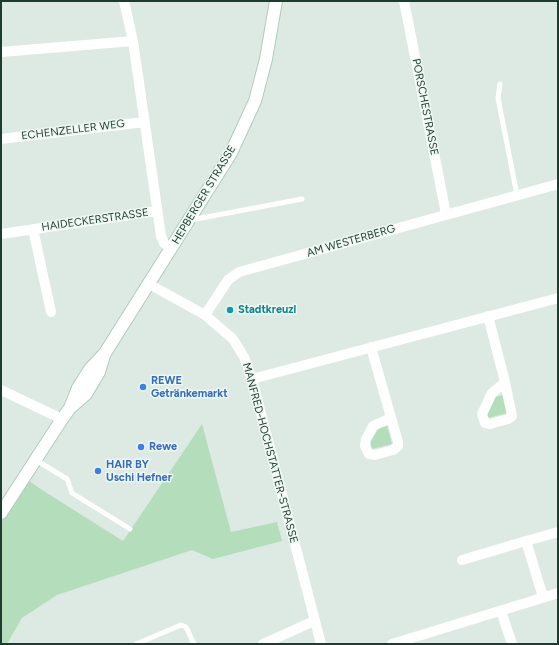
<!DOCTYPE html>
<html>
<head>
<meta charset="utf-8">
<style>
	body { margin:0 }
	#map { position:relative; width:559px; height:645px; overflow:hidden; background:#ddeae3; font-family:Figtree,sans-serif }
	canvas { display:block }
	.frame { position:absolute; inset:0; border:2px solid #1e3b31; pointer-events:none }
</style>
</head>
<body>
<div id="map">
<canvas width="559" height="645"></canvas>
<div class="frame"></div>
</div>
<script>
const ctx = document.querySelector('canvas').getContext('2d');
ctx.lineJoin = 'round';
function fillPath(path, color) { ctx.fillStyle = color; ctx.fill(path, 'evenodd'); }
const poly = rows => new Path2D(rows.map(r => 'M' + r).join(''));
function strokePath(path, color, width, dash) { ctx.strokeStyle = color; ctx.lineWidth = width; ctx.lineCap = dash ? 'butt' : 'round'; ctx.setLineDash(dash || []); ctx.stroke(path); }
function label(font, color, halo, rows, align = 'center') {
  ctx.font = font + ' Figtree,sans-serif'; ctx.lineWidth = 3; ctx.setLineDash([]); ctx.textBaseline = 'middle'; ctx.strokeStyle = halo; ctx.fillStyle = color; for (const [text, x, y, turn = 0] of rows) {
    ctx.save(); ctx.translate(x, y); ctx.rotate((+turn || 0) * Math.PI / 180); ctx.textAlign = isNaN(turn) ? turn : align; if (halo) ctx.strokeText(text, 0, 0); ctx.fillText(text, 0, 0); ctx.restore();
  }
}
const green = poly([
	[503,395,508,413,488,418,486,412,495,397],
	[202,424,231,532,277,522,282,541,213,559,192,550,57,595,22,618,7,644,1,644,1,522,28,480,42,490,123,541],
	[387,426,392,444,372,449,370,443,379,428]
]);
const lane = poly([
	[500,84,498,98,517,195],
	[191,220,302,199],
	[36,460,67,479,72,493,130,529],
	[136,644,181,625,186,627,194,644]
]);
const street = poly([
	[124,1,133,41,161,236,164,243,171,249],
	[404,1,446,214],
	[1,52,133,41],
	[1,139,145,122],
	[33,229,51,312],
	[1,234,157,211],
	[149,284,205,315,233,339,244,357,252,379,321,644],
	[205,315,228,280,239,272,558,184],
	[488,316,505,382,512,416,508,419,490,424,485,423,482,414,492,393,505,382],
	[371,347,398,442,398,446,393,450,375,455,369,454,365,446,366,439,373,426,391,418],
	[252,379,558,298],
	[1,390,62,419],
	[526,541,558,532],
	[462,560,526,541,543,597],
	[501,611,512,644],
	[263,644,314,621],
	[392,644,558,593]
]);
const secondary = poly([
	[70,408,78,388,90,369,105,353,231,153,255,101,266,59,276,1],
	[1,513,62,419,70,408,86,394,99,372,104,355]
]);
const markers = [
	[230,310,4,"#0f9aa8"],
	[143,387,4,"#3f7fe0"],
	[141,447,4,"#3f7fe0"],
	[98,471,4,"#3f7fe0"]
];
const streetNames = [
	["PORSCHESTRASSE",425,107,79],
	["ECHENZELLER WEG",73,130,-7],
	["HEPBERGER STRASSE",204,195,-59],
	["HAIDECKERSTRASSE",95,220,-8],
	["AM WESTERBERG",351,241,-16],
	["MANFRED-HOCHSTATTER-STRASSE",270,453,75]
];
const cultureNames = [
	["Stadtkreuzl",238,310]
];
const shopNames = [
	["REWE",151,381],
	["Getränkemarkt",151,394],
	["Rewe",149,447],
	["HAIR BY",106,465],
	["Uschi Hefner",106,478]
];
fillPath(green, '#b4ddbc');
strokePath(secondary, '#b0cbbf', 14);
strokePath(lane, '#fff', 5);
strokePath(street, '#fff', 10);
strokePath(secondary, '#fff', 12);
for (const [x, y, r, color] of markers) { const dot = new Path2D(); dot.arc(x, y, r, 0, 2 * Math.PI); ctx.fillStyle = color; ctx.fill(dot); strokePath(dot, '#eef7f2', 1.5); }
label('11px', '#1e3b31', '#eef7f2', streetNames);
label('bold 11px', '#0d838f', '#eef7f2', cultureNames, 'left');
label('bold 11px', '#366cbe', '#eef7f2', shopNames, 'left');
</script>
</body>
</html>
